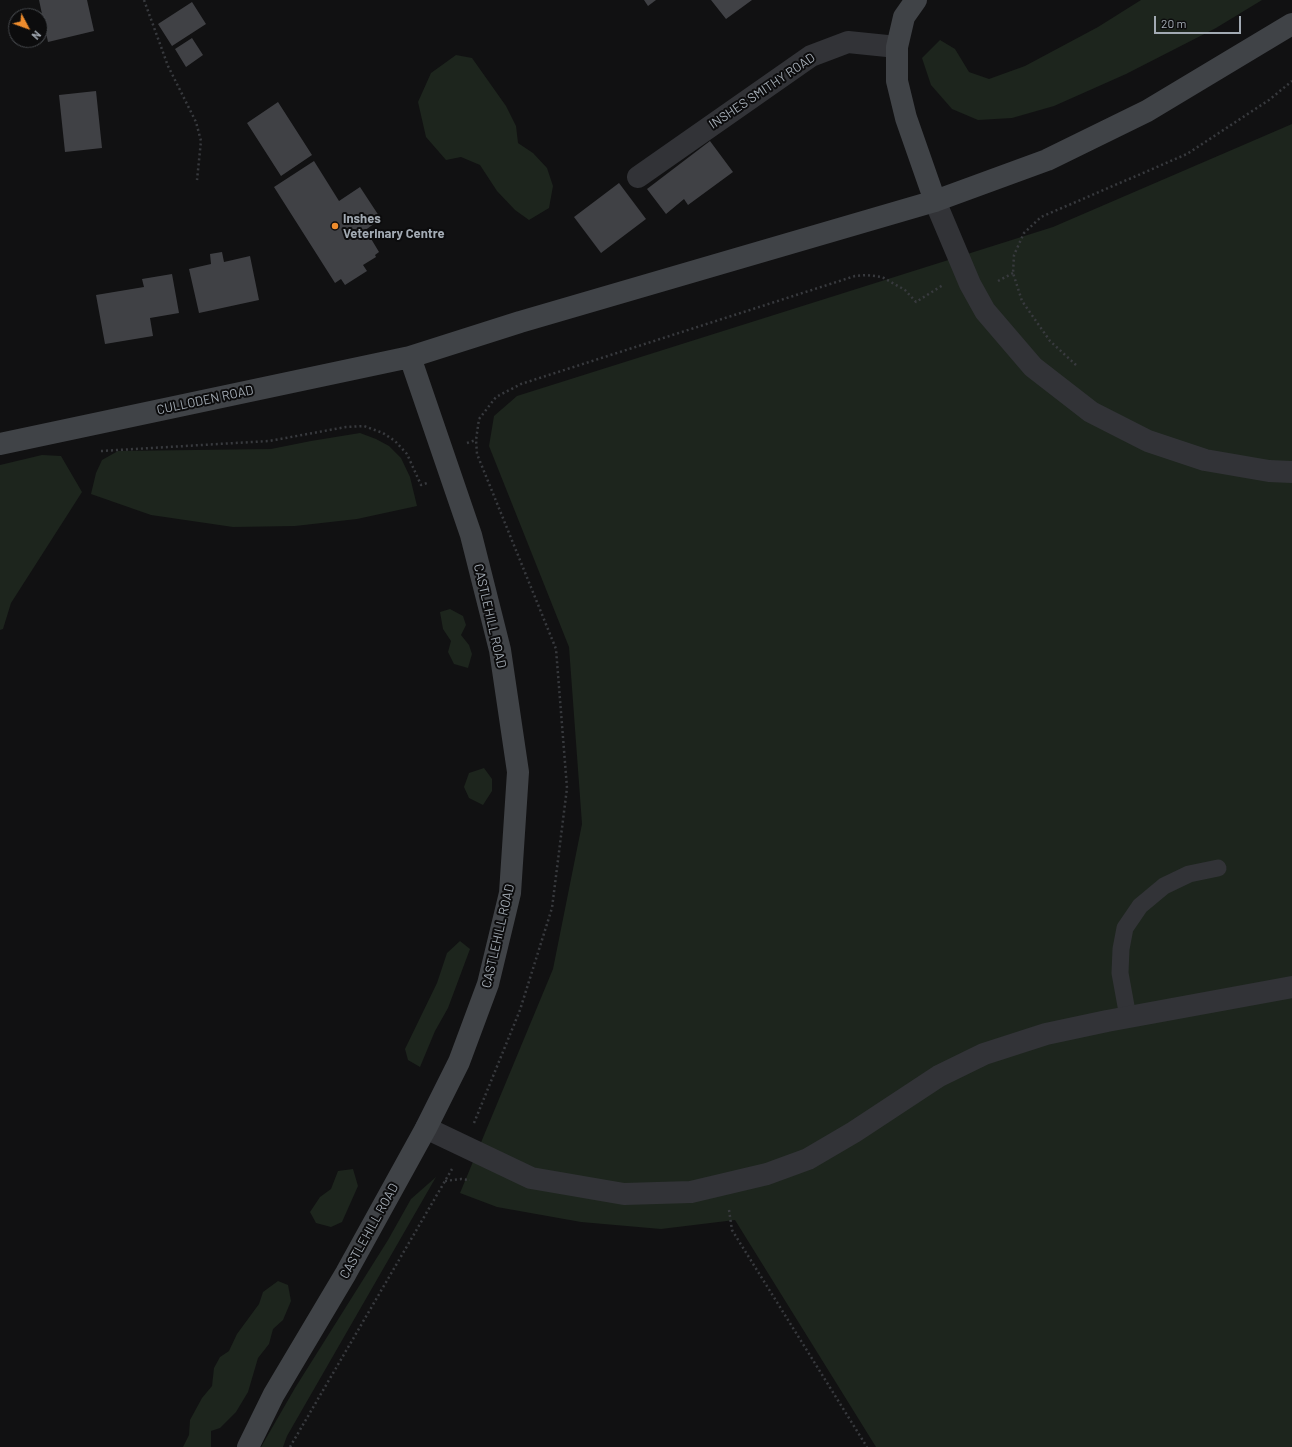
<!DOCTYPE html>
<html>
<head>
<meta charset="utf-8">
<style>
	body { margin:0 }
	#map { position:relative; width:1292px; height:1447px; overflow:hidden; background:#111112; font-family:Barlow,sans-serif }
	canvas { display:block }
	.north { position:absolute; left:8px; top:8px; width:40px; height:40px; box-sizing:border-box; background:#0c0c0d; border:1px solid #484b4f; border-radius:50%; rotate:131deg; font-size:11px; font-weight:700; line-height:16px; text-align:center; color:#a2aab3 }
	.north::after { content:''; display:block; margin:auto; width:14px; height:18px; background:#ee8c2d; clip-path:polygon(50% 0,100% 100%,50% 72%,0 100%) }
	.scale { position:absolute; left:1154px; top:16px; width:87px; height:18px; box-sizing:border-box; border:2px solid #a2aab3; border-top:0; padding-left:5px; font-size:12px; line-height:14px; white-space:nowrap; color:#a2aab3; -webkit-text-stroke:3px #0c0c0d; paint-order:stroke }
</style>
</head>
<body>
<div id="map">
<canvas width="1292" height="1447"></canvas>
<div class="north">N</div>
<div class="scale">20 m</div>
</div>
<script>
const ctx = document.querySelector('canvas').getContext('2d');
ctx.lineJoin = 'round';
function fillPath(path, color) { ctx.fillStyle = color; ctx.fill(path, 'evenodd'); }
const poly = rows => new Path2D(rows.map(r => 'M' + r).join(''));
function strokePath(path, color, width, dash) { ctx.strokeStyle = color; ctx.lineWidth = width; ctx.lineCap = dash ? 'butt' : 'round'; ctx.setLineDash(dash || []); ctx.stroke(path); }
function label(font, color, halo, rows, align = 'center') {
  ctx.font = font + ' Barlow,sans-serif'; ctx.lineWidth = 4; ctx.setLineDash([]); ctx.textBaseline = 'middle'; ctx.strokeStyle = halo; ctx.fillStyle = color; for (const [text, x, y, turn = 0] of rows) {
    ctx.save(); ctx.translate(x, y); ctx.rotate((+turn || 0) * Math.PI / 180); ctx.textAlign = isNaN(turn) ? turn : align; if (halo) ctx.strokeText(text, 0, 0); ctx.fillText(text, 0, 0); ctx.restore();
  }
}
const green = poly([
	[1141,0,1262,0,1216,28,1126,74,1054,106,1012,118,978,120,952,109,931,85,922,58,940,40,955,49,969,72,989,79,1025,66,1098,27],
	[456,55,472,58,506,106,516,126,518,143,533,153,547,168,553,186,549,208,529,220,515,210,497,191,480,165,461,157,446,160,426,137,418,102,431,73],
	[1292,124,1292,1447,876,1447,735,1220,661,1229,581,1222,497,1207,460,1193,553,969,582,824,569,647,489,446,494,416,517,396,1053,227],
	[360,433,376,439,389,446,401,458,410,477,417,506,357,519,295,526,233,527,151,515,91,494,96,473,102,460,118,451,271,449,311,441],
	[42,455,61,456,82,492,11,603,3,629,0,630,0,465],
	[450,609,463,616,466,625,461,635,469,645,472,654,468,668,454,664,448,652,451,641,443,629,440,612],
	[484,768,492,779,492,791,483,805,469,798,464,787,469,773],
	[460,941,470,949,448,1008,435,1031,420,1067,408,1060,405,1049,437,983,447,953],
	[353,1169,358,1186,342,1222,331,1227,316,1223,310,1212,320,1197,331,1189,338,1171],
	[436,1177,287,1436,283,1447,261,1447,295,1388,388,1240,411,1199],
	[278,1281,288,1285,291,1301,283,1320,273,1329,269,1344,258,1358,248,1392,236,1412,220,1428,211,1431,211,1447,183,1447,189,1435,190,1420,202,1398,212,1386,214,1368,220,1357,229,1351,237,1334,259,1304,263,1292]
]);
const building = poly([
	[39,0,87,0,94,31,48,42],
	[644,0,656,0,648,6],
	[711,0,752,0,726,19],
	[192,2,206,24,172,46,158,24],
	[192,38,203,55,186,67,175,49],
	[96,91,102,148,65,152,59,95],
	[278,102,312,155,281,176,247,123],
	[710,141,733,172,688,205,684,199,666,214,647,189],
	[314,161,339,201,360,187,381,219,361,233,365,240,370,237,379,252,375,255,376,257,363,265,367,271,345,285,341,279,335,283,274,187],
	[619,183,646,219,601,253,574,217],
	[222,252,224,262,250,256,259,300,199,313,189,269,211,264,210,254],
	[172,274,179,313,150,318,153,336,105,344,96,295,144,287,142,279]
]);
const path = poly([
	[144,0,168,66,196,122,201,141,197,180],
	[998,281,1013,273],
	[1076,365,1050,341,1022,301,1013,273,1014,255,1024,233,1041,217,1187,154,1269,100,1292,81],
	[467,443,476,440],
	[101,451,269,441,346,427,364,426,383,433,395,441,407,454,421,485,427,483],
	[474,1123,520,1010,552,908,567,788,556,649,477,454,476,440,479,419,496,397,521,384,855,276,867,275,882,277,905,290,916,302,943,285],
	[445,1181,461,1179,470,1180],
	[729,1210,732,1230,867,1447],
	[290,1447,452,1169]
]);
const lane = poly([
	[1128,1017,1120,973,1121,949,1125,928,1140,906,1164,886,1189,874,1218,868]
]);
const street = poly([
	[638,177,811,56,848,42,897,47],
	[935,201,970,284,985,311,1033,367,1091,412,1148,441,1205,460,1269,471,1292,472],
	[426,1128,531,1178,624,1194,691,1192,767,1174,808,1159,854,1132,939,1076,984,1054,1046,1034,1107,1021,1292,987]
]);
const secondary = poly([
	[916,0,904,17,897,47,897,81,906,118,935,201],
	[0,444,410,357,520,322,935,201,1047,160,1147,111,1292,24],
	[248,1447,274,1394,346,1273,426,1128,459,1062,488,984,510,893,518,772,500,650,471,535,410,357]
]);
const markers = [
	[335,226,4,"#ee8c2d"]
];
const streetNames = [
	["INSHES SMITHY ROAD",762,91,-34],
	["CULLODEN ROAD",205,400,-12],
	["CASTLEHILL ROAD",490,616,77],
	["CASTLEHILL ROAD",498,936,-77],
	["CASTLEHILL ROAD",369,1231,-61]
];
const poiNames = [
	["Inshes",343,219],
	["Veterinary Centre",343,234]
];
fillPath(green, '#1d251d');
fillPath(building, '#404145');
strokePath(path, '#383a3e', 2.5, [2, 3]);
strokePath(lane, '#323337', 17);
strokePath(street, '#323337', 22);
strokePath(secondary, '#404347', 22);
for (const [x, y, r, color] of markers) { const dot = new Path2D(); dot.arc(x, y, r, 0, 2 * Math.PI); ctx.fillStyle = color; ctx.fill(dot); strokePath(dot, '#0c0c0d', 1.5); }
label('13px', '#a2aab3', '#0c0c0d', streetNames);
label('bold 13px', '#a2aab3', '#0c0c0d', poiNames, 'left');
</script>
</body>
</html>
